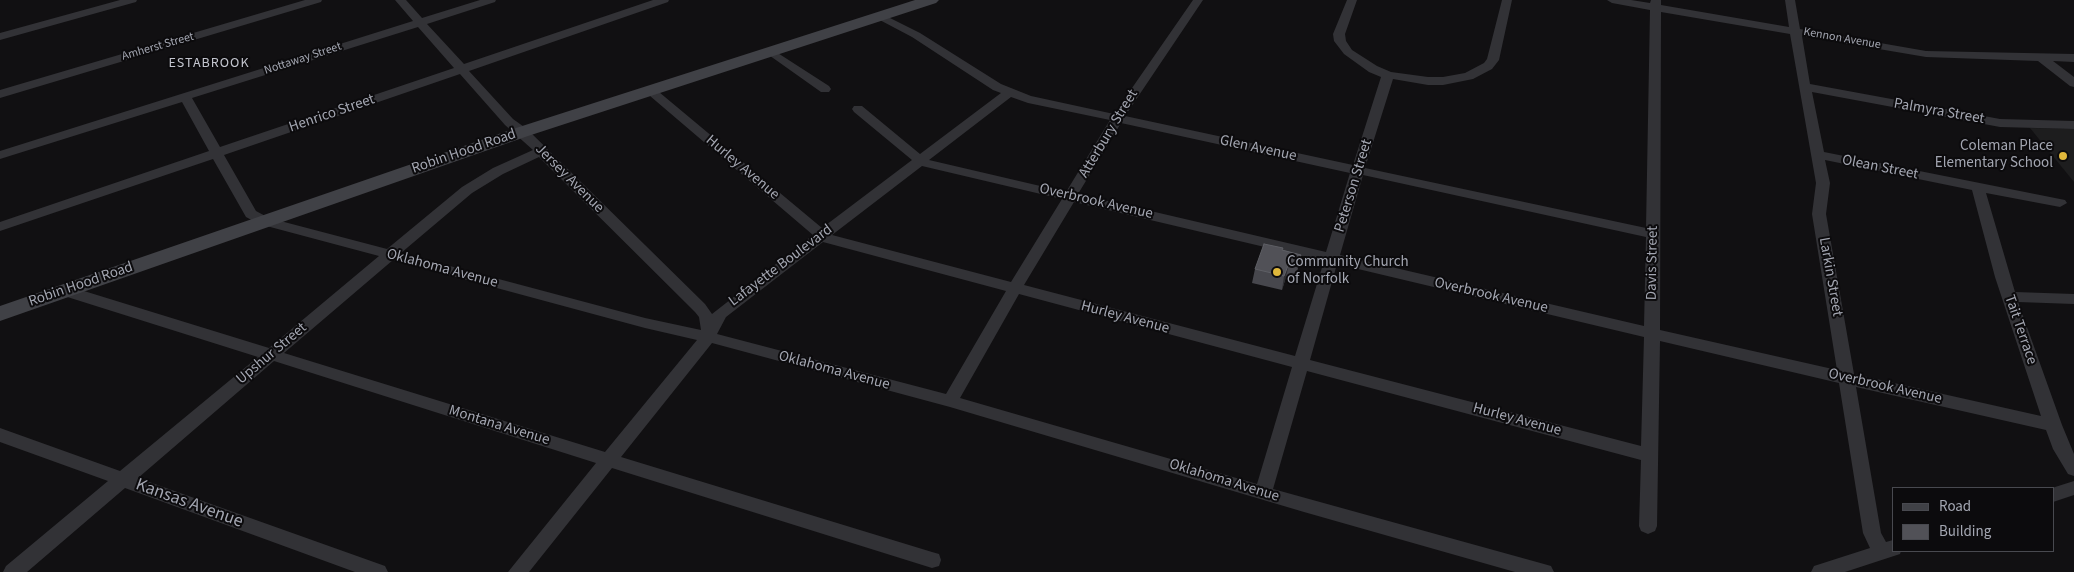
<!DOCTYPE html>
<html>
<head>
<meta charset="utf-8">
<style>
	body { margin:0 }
	#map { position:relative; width:2074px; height:572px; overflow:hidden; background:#111012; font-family:"Source Sans 3",sans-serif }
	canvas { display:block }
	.legend { position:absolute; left:1892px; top:487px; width:162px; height:65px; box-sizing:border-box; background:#0c0b0d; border:1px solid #48494f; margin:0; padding:6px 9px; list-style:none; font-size:15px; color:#a3a6b1 }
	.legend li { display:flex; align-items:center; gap:10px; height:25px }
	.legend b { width:25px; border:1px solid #48494f }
</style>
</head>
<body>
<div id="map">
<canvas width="2074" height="572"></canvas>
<ul class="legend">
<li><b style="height:6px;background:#404146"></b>Road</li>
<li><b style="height:14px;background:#515157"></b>Building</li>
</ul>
</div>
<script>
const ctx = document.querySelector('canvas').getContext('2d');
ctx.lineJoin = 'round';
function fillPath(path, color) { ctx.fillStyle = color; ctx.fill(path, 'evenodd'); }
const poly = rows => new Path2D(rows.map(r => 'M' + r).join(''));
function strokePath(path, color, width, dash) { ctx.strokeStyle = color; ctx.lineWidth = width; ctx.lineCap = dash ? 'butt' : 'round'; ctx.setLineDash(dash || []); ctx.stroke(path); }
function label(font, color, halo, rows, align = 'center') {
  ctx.font = font + ' "Source Sans 3",sans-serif'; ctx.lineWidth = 4; ctx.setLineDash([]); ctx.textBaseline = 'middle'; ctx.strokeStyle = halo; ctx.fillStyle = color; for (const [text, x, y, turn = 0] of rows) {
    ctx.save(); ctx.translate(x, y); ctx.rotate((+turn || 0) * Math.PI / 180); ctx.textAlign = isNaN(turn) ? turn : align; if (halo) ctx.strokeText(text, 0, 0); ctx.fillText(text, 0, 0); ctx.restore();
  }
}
const built = poly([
	[2030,128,2074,129,2074,182]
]);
const street = poly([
	[120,0,137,0,136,2,0,40,0,33,120,0],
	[305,0,322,0,321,2,0,98,0,90,305,0],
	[395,0,406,0,422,18,480,0,496,0,495,2,427,24,464,64,653,0,669,0,668,2,469,71,513,119,527,129,705,304,712,314,813,235,643,90,645,87,653,87,822,228,912,160,854,112,852,109,854,106,862,106,920,154,1001,93,993,90,912,37,876,18,874,16,880,13,920,33,1001,84,1031,96,1114,114,1193,0,1203,0,1125,116,1353,165,1381,77,1369,72,1344,54,1334,41,1333,34,1347,0,1357,0,1345,34,1346,41,1352,50,1377,66,1391,72,1428,77,1443,77,1465,73,1484,63,1487,59,1502,0,1512,0,1499,60,1492,69,1473,79,1443,85,1428,85,1393,79,1365,168,1646,228,1650,10,1612,3,1607,0,1631,0,1650,3,1651,0,1661,0,1661,5,1789,27,1785,0,1795,0,1800,29,1926,51,2074,54,2074,62,2053,61,2074,77,2074,87,2070,86,2038,61,1926,57,1802,36,1810,84,2000,119,2074,121,2074,129,2000,127,1812,92,1824,152,2065,200,2067,203,2060,207,1986,193,2015,292,2074,294,2074,304,2018,302,2062,425,2074,454,2074,476,2068,474,2053,449,2046,430,1856,387,1881,533,1886,542,1893,540,1893,551,1901,551,1900,554,1845,572,1811,572,1814,566,1870,548,1863,533,1839,383,1660,341,1657,526,1655,531,1648,534,1641,531,1639,526,1641,460,1307,371,1273,489,1544,564,1551,566,1554,572,1515,572,1304,512,950,407,712,343,621,457,932,552,939,554,941,560,939,566,932,568,612,468,529,572,508,572,596,463,274,361,138,478,385,566,388,572,355,572,125,488,27,572,3,572,6,566,108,481,0,442,0,428,120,471,258,357,61,295,58,291,61,287,71,287,269,348,379,256,259,224,246,217,213,159,0,231,0,222,209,151,182,102,0,159,0,151,413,21,395,0],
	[1661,12,1790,34,1816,183,1812,214,1837,370,1660,330,1661,12],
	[418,27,454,68,220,147,192,98,418,27],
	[460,74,505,125,533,150,493,168,462,187,387,249,269,218,256,211,224,155,460,74],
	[1011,97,1028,103,1110,120,1066,192,929,160,1011,97],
	[1121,123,1350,173,1326,252,1078,194,1121,123],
	[539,157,695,312,699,317,701,330,645,318,401,253,472,193,503,174,539,157],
	[1825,160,1972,190,1995,277,2041,416,1854,374,1826,214,1830,183,1825,160],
	[922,166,1062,199,1011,282,832,235,922,166],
	[1363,175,1646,237,1644,326,1340,255,1363,175],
	[1074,202,1324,261,1295,356,1024,285,1074,202],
	[823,242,1006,291,946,394,717,334,726,317,823,242],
	[393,260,645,328,697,340,605,452,284,353,393,260],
	[1337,264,1644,337,1641,446,1310,360,1337,264],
	[1019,294,1292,367,1257,484,960,398,1019,294],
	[770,48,829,86,831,89,829,92,821,92,766,53,764,51,766,49,770,48],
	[2074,481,2074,495,2053,502,2052,488,2074,481]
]);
const secondary = poly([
	[915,0,939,0,936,3,528,136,0,321,0,306,516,128,915,0]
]);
const wall = poly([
	[1283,250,1301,255,1298,268,1295,279,1286,277,1282,290,1252,283,1255,269]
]);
const shadedWall = poly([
	[1289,263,1286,277,1282,290,1284,276]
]);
const building = poly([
	[1264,244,1283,248,1282,250,1301,255,1298,265,1289,263,1284,276,1255,269,1264,244]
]);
const markers = [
	[2063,156,5,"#dfb73b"],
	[1277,272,5,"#dfb73b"]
];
const farStreetnames = [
	["Kennon Avenue",1842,39,10],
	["Amherst Street",158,47,-16],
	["Nottaway Street",303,59,-18]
];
const farNeighbourhoodnames = [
	["ESTABROOK",209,64]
];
const streetNames = [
	["Palmyra Street",1939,112,10],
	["Henrico Street",332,114,-19],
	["Atterbury Street",1109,134,-59],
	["Glen Avenue",1258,149,12],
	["Robin Hood Road",464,152,-19],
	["Hurley Avenue",742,168,40],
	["Olean Street",1880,168,11],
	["Jersey Avenue",569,179,45],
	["Peterson Street",1354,186,-73],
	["Overbrook Avenue",1096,202,13],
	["Davis Street",1653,263,-89],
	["Lafayette Boulevard",781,266,-37],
	["Oklahoma Avenue",442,269,15],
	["Larkin Street",1830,277,80],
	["Robin Hood Road",81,285,-19],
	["Overbrook Avenue",1491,296,13],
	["Hurley Avenue",1125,318,15],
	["Tait Terrace",2020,330,71],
	["Upshur Street",272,354,-40],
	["Oklahoma Avenue",834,371,15],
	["Overbrook Avenue",1885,387,13],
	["Hurley Avenue",1517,420,15],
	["Montana Avenue",499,426,17],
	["Oklahoma Avenue",1224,481,17]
];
const poiNames = [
	["Coleman Place",2053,147],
	["Elementary School",2053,164],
	["Community Church",1287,263,"left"],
	["of Norfolk",1287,280,"left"]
];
const nearStreetnames = [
	["Kansas Avenue",189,504,20]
];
fillPath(built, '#1d1d1e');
fillPath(street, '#323236');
fillPath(secondary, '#404146');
fillPath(wall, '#47474d');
fillPath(shadedWall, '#2d2d31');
fillPath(building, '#515157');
strokePath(building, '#5e5f65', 1);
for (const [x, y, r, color] of markers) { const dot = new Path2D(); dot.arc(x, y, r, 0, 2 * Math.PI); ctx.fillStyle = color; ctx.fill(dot); strokePath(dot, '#0c0b0d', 2); }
label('12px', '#a3a6b1', '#0c0b0d', farStreetnames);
ctx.letterSpacing = '1px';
label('14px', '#c3c5ce', '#0c0b0d', farNeighbourhoodnames);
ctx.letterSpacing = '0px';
label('15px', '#a3a6b1', '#0c0b0d', streetNames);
label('15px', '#a3a6b1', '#0c0b0d', poiNames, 'right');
label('18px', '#a3a6b1', '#0c0b0d', nearStreetnames);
</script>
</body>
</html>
